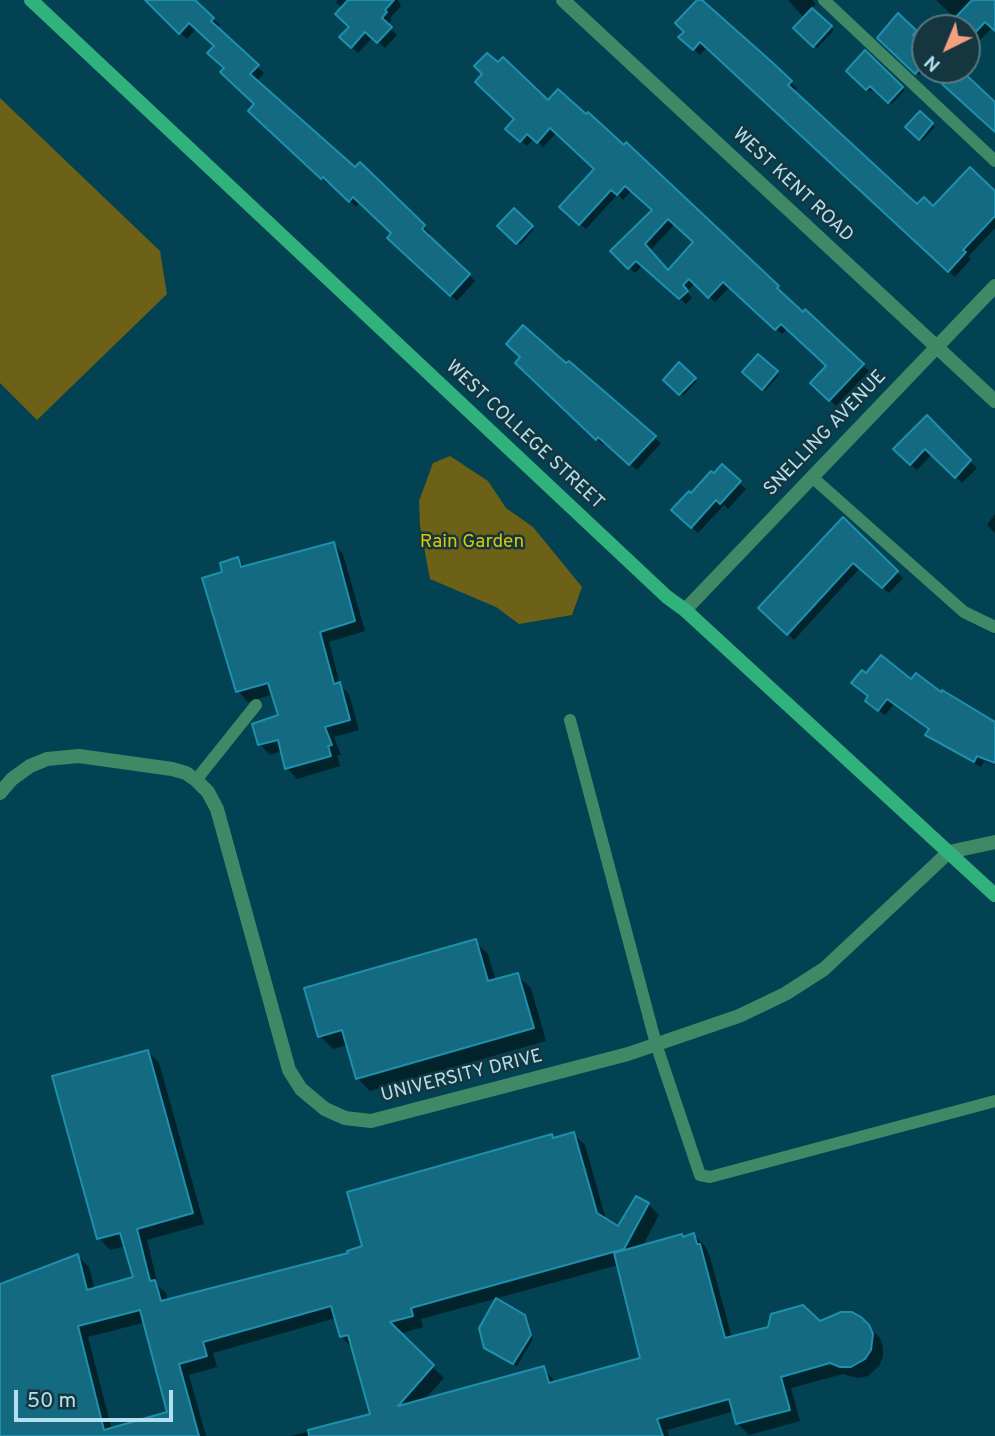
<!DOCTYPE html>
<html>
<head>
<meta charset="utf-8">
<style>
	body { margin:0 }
	#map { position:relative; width:995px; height:1436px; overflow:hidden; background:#034252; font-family:Overpass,sans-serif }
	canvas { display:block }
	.north { position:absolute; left:911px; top:14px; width:70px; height:70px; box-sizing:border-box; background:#15353f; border:2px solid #547985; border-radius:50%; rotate:223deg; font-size:19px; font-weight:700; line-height:28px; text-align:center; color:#b2e0ef }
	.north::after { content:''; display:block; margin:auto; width:24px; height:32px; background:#f3a081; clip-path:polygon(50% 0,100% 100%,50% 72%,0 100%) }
	.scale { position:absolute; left:14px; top:1390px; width:159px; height:32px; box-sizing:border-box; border:4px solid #b2e0ef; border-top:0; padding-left:9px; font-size:21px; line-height:24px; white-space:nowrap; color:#b2e0ef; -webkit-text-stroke:5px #15353f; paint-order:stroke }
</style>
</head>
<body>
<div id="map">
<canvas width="995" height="1436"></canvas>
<div class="north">N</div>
<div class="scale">50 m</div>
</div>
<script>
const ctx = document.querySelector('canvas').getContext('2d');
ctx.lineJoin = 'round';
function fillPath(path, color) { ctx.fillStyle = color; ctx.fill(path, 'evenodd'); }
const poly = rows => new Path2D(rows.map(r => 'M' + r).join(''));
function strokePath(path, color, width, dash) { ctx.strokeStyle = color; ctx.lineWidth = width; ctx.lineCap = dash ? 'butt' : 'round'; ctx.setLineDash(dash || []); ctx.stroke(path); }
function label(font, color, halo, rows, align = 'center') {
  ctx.font = font + ' Overpass,sans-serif'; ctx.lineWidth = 5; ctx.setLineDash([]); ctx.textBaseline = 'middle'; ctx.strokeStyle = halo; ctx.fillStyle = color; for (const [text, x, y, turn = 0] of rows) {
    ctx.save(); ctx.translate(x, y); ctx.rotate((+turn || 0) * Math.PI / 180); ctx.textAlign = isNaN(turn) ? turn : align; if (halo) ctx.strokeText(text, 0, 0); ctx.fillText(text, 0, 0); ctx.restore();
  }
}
const green = poly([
	[0,98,160,251,167,294,37,420,0,383],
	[450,456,488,481,506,508,533,527,582,587,572,615,519,624,496,607,430,579,420,526,419,501,433,463]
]);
const shadow = poly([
	[147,0,193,0,220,25,216,29,264,73,256,82,355,170,360,165,430,233,427,236,475,281,457,301,396,244,394,233,361,202,356,207,330,183,328,184,250,111,256,104,226,68,216,46,197,28,187,39],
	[338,0,398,0,401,6,390,18,392,20,387,25,397,35,385,48,373,37,358,53,341,37,351,27,342,8,336,2],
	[699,0,772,64,797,88,793,92,917,207,933,209,995,193,995,228,968,257,971,259,955,277,707,47,700,55,681,37,686,32],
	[788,0,812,0,816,4,811,9,834,30,817,48,795,28,804,18],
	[936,0,995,0,995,29,993,27,979,41],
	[898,16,918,35,915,39,925,49,925,68,919,75,879,37],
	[865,53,905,90,892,104,874,88,870,92,848,71],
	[549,102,624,147,626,145,778,288,784,293,782,295,803,314,805,312,869,371,836,406,812,383,828,366,788,328,782,334,730,287,715,302,695,283,687,292,692,298,686,304,643,265,635,273,612,251,654,210,632,190,623,200,618,194,586,229,562,207,596,169,557,132,543,147,534,138,527,146,508,129],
	[675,224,695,242,669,272,650,251],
	[920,113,935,127,922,141,907,127],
	[514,210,534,229,520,245,499,226],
	[758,356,779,375,765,391,744,372],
	[517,363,567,366,661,443,637,470,606,442,603,445],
	[679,365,697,381,683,396,665,380],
	[951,444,977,468,962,483,932,454,917,470,895,449],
	[722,467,746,489,728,509,724,505,698,533,674,510],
	[995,514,995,533,987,525],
	[843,519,903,578,889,593,861,567,794,640,760,608],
	[333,543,343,554,365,631,329,642,340,685,349,694,359,730,334,737,341,755,337,755,340,766,297,779,287,768,282,751,270,755,260,744,280,716,273,694,248,702,238,691,224,573,238,559,246,568],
	[911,682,942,695,995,724,995,765,984,761,981,767,934,741,927,735,930,730,894,704,885,715,873,707],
	[475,941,488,954,496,981,517,975,531,988,546,1041,370,1091,357,1078,348,1045,333,1049,320,1036],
	[148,1051,159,1063,204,1224,147,1240,158,1286,166,1293,168,1301,350,1255,554,1139,573,1134,585,1145,606,1220,619,1228,648,1204,659,1215,642,1247,694,1235,705,1246,710,1257,732,1338,819,1323,868,1326,880,1338,883,1347,883,1357,879,1366,868,1376,858,1378,843,1374,791,1388,800,1421,749,1435,738,1424,735,1411,667,1430,669,1436,291,1436,372,1415,352,1348,341,1336,336,1318,213,1353,217,1367,189,1375,206,1436,0,1436,0,1286,78,1256,89,1267,95,1290,135,1279,125,1246,110,1250,99,1238],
	[618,1265,642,1359,556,1383,543,1368,423,1401,444,1378,399,1334,423,1327,421,1319],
	[146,1322,169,1413,112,1430,88,1337],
	[524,1317,528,1320,533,1339,517,1366,489,1350]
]);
const building = poly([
	[145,0,195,0,214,18,211,21,259,65,250,74,355,167,360,162,425,225,422,229,470,274,450,296,387,238,391,233,353,197,349,202,323,177,321,179,248,111,254,104,220,72,224,68,207,53,214,46,189,23,179,34,145,0],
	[348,0,394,0,385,10,387,12,382,18,392,27,377,43,365,32,351,48,339,37,349,27,335,14,348,0],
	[697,0,702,0,773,63,792,81,788,85,917,204,924,197,933,206,970,167,995,191,995,216,963,250,966,252,948,272,700,42,693,50,678,37,684,32,675,23,697,0],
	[972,0,995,0,995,31,985,22,972,36,967,32,967,28,963,28,954,19,972,0],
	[812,8,832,26,813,47,793,28,812,8],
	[898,13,917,31,913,35,925,46,925,63,915,74,877,38,898,13],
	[865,50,903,87,888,103,870,86,866,90,846,71,865,50],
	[487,53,498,62,503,57,548,100,558,89,586,114,588,112,624,145,626,142,779,286,777,288,803,312,805,309,864,364,829,401,810,383,826,366,821,361,781,324,775,330,723,282,708,298,689,279,683,285,688,291,679,299,636,261,628,269,610,251,652,210,625,186,617,195,611,190,579,225,559,207,594,169,550,128,537,143,527,134,520,142,505,129,514,119,475,82,482,74,474,66,487,53],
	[668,219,693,242,668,270,645,244,668,219],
	[955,70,961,70,995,102,995,132,942,84,955,70],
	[920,111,933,123,919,140,905,127,920,111],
	[514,208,533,226,516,244,497,226,514,208],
	[523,325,566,363,569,361,656,436,629,465,598,437,596,440,515,363,520,357,506,344,523,325],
	[758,354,778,371,762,390,742,372,758,354],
	[679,362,696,378,679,395,663,380,679,362],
	[927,415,971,460,955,478,925,449,910,465,893,449,927,415],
	[722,464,741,481,720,504,716,500,691,528,671,510,689,491,691,493,711,471,714,473,722,464],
	[843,517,898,571,882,588,853,563,787,635,758,608,843,517],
	[334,542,355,621,320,632,334,684,340,682,350,720,325,727,332,745,328,746,331,756,285,769,278,740,258,745,252,724,278,715,268,683,236,692,202,578,222,572,220,563,238,557,241,567,334,542],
	[881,655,911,679,916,673,941,692,942,690,995,722,995,763,977,756,974,762,925,735,929,729,887,699,878,711,865,701,868,696,851,683,862,670,866,673,881,655],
	[476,939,488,981,518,973,534,1028,356,1079,342,1030,318,1037,304,988,476,939],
	[148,1050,193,1213,137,1229,150,1281,155,1280,161,1301,348,1253,347,1251,362,1246,347,1192,552,1134,553,1138,574,1132,597,1213,618,1226,636,1196,649,1203,624,1249,411,1308,413,1316,390,1322,434,1365,398,1406,544,1366,549,1383,640,1358,614,1253,682,1234,683,1237,694,1233,697,1244,700,1244,725,1338,768,1327,771,1314,803,1305,820,1321,841,1312,852,1312,861,1317,869,1325,873,1334,871,1350,865,1359,851,1367,840,1367,830,1363,781,1377,790,1410,736,1424,729,1399,657,1419,663,1436,309,1436,308,1430,370,1414,348,1335,340,1337,331,1306,203,1342,207,1356,179,1364,199,1436,0,1436,0,1284,78,1254,87,1290,133,1277,120,1233,97,1239,52,1076,148,1050],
	[140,1310,167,1412,104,1430,78,1326,140,1310],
	[496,1298,525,1315,531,1335,513,1364,484,1348,479,1328,496,1298]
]);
const lane = poly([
	[824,0,995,161],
	[812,477,964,612,995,627],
	[570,720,656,1044,700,1175,710,1177,995,1101],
	[196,780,256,705]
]);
const street = poly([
	[563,0,995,401],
	[685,610,995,286],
	[0,793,12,779,30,766,47,759,79,756,172,769,186,773,196,780,208,792,217,809,289,1070,301,1089,325,1109,345,1118,371,1121,628,1054,739,1016,785,994,824,969,949,852,995,842]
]);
const secondary = poly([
	[31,0,667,597,685,610,995,895]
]);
const streetNames = [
	["WEST KENT ROAD",792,186,43],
	["SNELLING AVENUE",826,434,-46],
	["WEST COLLEGE STREET",524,436,43],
	["UNIVERSITY DRIVE",462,1077,-14]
];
const parkNames = [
	["Rain Garden",472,543]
];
fillPath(green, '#6c6116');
fillPath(shadow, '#0007');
fillPath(building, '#146a81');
strokePath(building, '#1e90ae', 2);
strokePath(lane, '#408866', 12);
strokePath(street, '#408866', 14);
strokePath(secondary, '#31b27d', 14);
label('19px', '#b2e0ef', '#15353f', streetNames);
label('19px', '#ddc602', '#15353f', parkNames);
</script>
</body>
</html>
